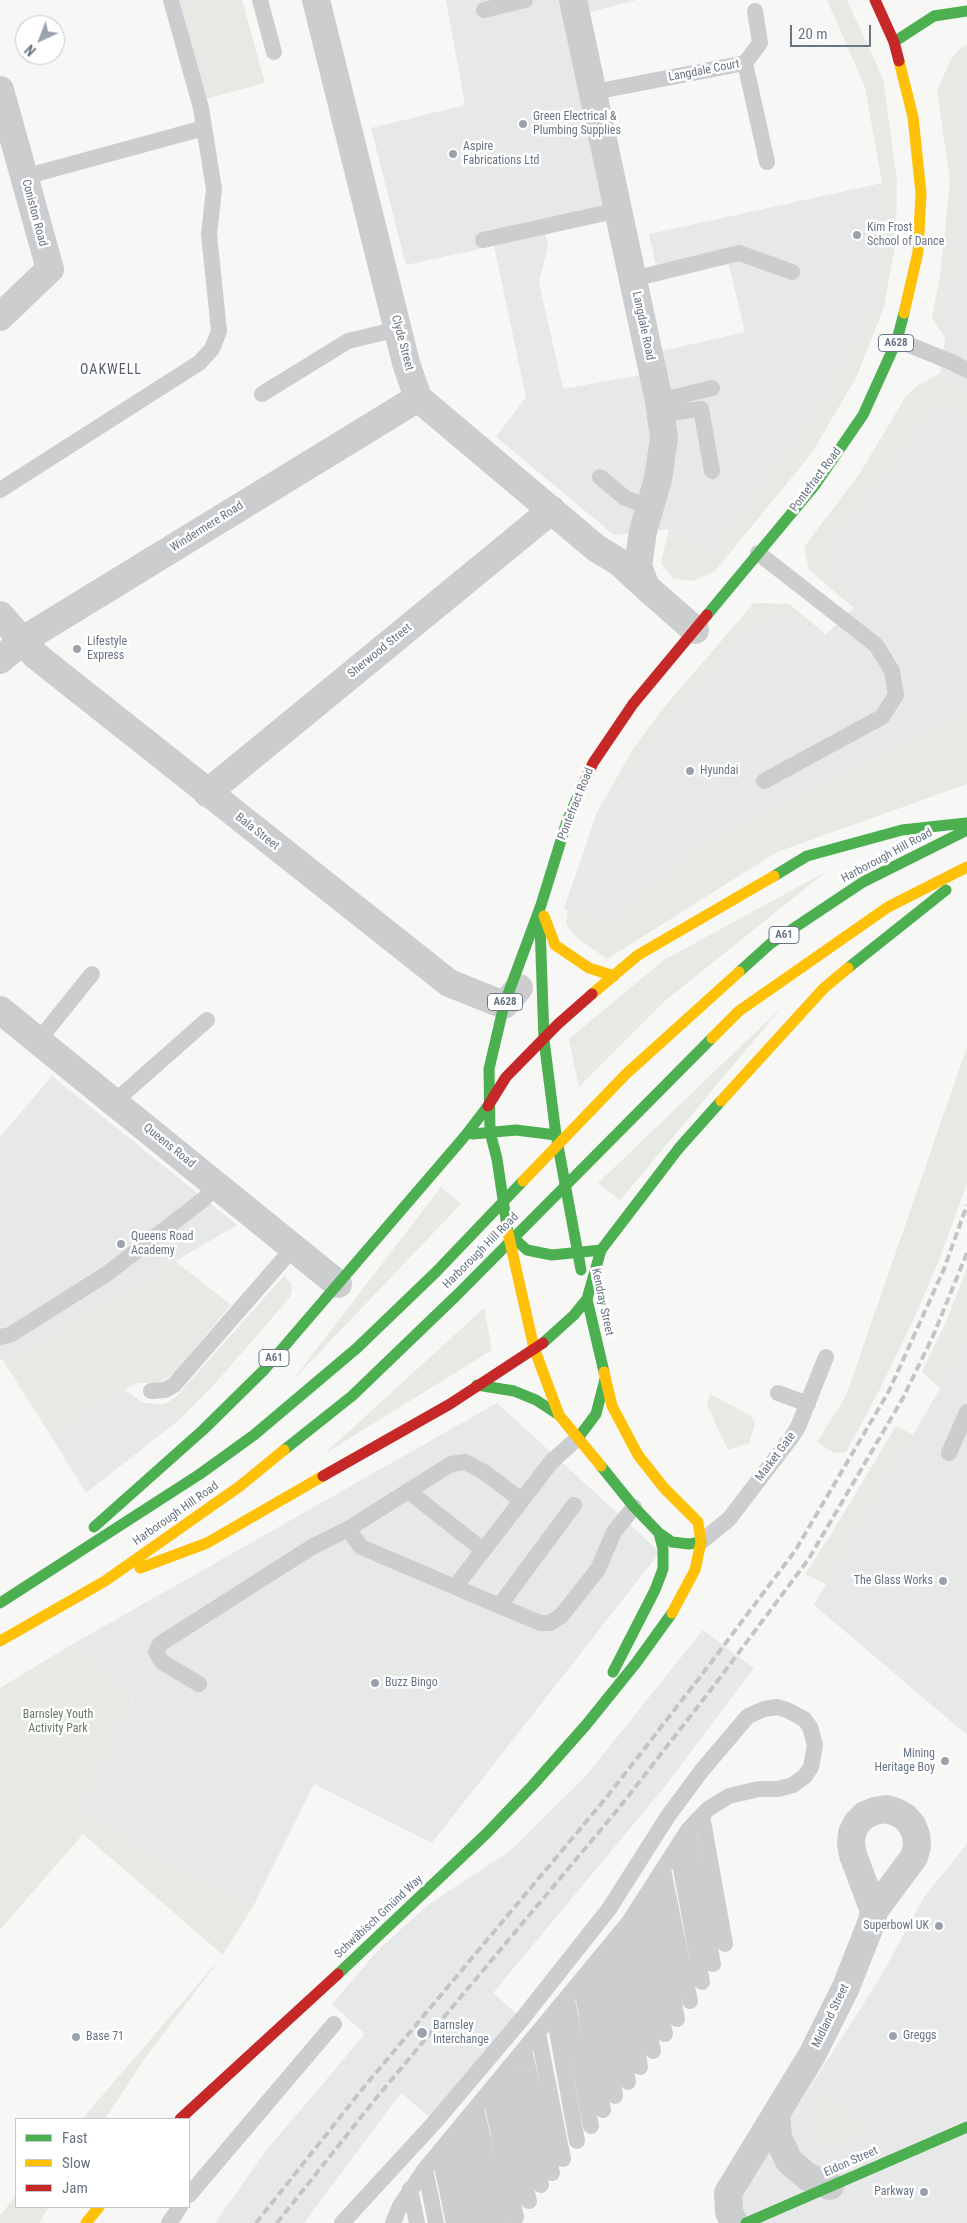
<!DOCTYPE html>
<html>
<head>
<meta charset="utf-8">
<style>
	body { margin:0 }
	#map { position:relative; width:967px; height:2223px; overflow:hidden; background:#f7f7f6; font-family:"Roboto Condensed",sans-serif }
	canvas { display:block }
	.legend { position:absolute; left:15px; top:2118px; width:175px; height:90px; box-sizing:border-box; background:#fff; border:1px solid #c3c8ce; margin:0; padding:6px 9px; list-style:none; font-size:15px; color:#697584 }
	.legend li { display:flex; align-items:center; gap:10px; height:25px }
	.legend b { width:25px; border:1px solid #c3c8ce }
	.north { position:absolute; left:15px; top:15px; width:50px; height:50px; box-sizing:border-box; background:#fff; border:1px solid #c3c8ce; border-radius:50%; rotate:223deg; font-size:14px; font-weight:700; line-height:20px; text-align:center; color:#697584 }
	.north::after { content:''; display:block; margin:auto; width:18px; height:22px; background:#9ba2ac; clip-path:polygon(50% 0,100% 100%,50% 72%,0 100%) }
	.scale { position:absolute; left:790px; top:25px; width:81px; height:22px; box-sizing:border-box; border:2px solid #697584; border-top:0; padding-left:6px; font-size:15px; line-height:18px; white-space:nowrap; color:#697584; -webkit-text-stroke:4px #fff; paint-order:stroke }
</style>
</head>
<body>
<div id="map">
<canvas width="967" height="2223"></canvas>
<ul class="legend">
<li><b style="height:6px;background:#4caf50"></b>Fast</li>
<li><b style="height:6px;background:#ffc107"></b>Slow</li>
<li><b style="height:6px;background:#c62828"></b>Jam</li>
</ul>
<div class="north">N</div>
<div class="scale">20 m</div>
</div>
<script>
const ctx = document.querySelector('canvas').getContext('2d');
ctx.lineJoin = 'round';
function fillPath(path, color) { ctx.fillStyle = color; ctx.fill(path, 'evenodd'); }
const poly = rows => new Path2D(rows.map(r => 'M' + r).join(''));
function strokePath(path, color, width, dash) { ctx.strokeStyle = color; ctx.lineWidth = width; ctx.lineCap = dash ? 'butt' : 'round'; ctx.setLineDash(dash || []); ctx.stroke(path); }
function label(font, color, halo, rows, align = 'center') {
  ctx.font = font + ' "Roboto Condensed",sans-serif'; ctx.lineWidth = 5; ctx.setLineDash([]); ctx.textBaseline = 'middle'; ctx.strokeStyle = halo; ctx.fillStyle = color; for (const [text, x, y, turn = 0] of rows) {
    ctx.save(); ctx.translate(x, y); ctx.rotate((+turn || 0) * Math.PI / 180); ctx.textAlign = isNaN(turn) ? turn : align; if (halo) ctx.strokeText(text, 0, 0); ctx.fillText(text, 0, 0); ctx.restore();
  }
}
const built = poly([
	[446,0,637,0,567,18,604,206,542,220,548,246,539,282,563,389,640,375,636,357,745,332,728,262,659,278,649,234,882,183,879,277,874,304,809,419,709,552,669,529,614,535,496,437,526,397,494,246,406,265,371,128,465,105],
	[967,80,967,392,940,373,954,276,959,101],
	[959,408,967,417,967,712,698,847,609,922,568,910,603,809,667,718,758,622,784,617,824,636,860,602,826,567,828,543,874,490,931,410],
	[52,1076,237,1225,4,1362,2,1359,0,1360,0,1137],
	[967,1342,967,1735,814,1605],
	[125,1390,144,1403,164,1404,179,1420,86,1493,51,1436],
	[497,1403,660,1552,432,1843,314,1784,255,1903,80,1815,134,1695,71,1645],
	[703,1630,754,1668,666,1785,493,1993,518,2015,432,2119,401,2093,304,2223,215,2223,268,2148,365,2034,332,2004,381,1947,429,1904,510,1851,585,1777],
	[967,1844,967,2223,737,2223,743,2192,880,1978,924,1897]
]);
const green = poly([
	[180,0,242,0,265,83,205,99],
	[827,0,847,0,883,79,897,179,896,241,884,307,856,378,811,454,715,571,692,581,672,578,661,563,669,529,709,551,809,419,874,304,879,277,882,183,865,87],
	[967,45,967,80,959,101,954,276,946,339,932,318,940,276,950,180,937,90,952,58,963,46],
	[940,373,967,392,967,417,959,408,931,410,874,490,828,543,826,567,860,601,854,608,809,570,804,547,860,473,906,396,917,386],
	[754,603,789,604,823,632,824,636,784,617,758,622,667,718,603,809,568,910,609,922,698,847,967,712,967,784,777,852,607,959,575,936,566,923,568,910,564,909,597,812,633,749,661,711],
	[827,871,666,1000,579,1087,569,1039,664,960],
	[783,1006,620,1200,598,1183],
	[967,1047,967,1183,940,1258,915,1316,881,1387,846,1452,834,1453,817,1442,846,1396],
	[441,1187,461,1204,292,1381],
	[175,1261,231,1305,174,1373,159,1383,136,1383,51,1436,4,1362],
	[967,1268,967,1342,940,1388,922,1372,947,1320],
	[284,1276,291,1284,292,1290,290,1297,213,1386,179,1420,164,1404,175,1398],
	[484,1308,492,1350,324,1454],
	[710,1394,751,1416,755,1424,749,1443,728,1450,707,1405],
	[896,1426,913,1435,826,1584,805,1574,830,1536],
	[71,1645,134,1694,80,1815,255,1903,223,1955,143,2061,105,2119,82,2119,223,1955,83,1834,0,1930,0,1688],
	[828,2086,845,2105,842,2109,872,2135,836,2146,819,2146,808,2137,806,2125],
	[16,2196,16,2207,49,2207,39,2223,0,2223,0,2215]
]);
const lane = poly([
	[260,0,274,52],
	[484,10,525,0],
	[745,63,760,43,755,11],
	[594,92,745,63,767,162],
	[24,177,204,128],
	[483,240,619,210],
	[633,279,739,253,792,272],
	[897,340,949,361,967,370],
	[262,394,348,341,398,329],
	[659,401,712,388],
	[661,414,701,409,712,471],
	[600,477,625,498,650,507],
	[0,490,199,363,212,349,219,331,209,234,214,189,201,108,171,0],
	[758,553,876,645,892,671,896,695,882,717,764,781],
	[38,1041,92,974],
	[114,1102,207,1020],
	[0,1337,10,1335,108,1273,204,1199,216,1184],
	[151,1391,165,1390,174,1385,294,1247],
	[778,1393,808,1404],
	[578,1438,552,1461,455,1587,540,1623,550,1623,562,1615,598,1569,614,1532,634,1507],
	[949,1453,967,1412],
	[408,1491,483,1550],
	[701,1542,729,1519,791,1438,798,1427,826,1357],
	[455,1587,361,1547,348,1529,451,1464,465,1462,484,1472,521,1500],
	[500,1605,574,1505],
	[199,1684,162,1662,156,1652,160,1644,312,1547,348,1529],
	[702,1816,725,1944],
	[688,1830,713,1964],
	[677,1848,702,1982],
	[663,1870,690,2001],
	[652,1888,677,2019],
	[640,1908,665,2034],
	[629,1922,653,2051],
	[618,1937,640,2067],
	[605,1953,628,2082],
	[592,1968,615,2096],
	[581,1982,603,2110],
	[567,1999,591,2126],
	[554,2015,577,2141],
	[538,2033,563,2159],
	[524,2050,552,2173],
	[511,2066,541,2185],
	[501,2079,529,2201],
	[490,2092,516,2217],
	[476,2108,502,2223],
	[464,2123,486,2223],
	[452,2137,470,2223],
	[439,2152,454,2223],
	[425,2169,436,2223],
	[410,2189,417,2223],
	[189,2195,334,2024],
	[169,2223,180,2207],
	[342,2223,435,2122,522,2019,609,1909,668,1816,703,1769,748,1716,764,1709,777,1707,787,1710,804,1719,810,1727,815,1745,811,1767,805,1776,793,1785,778,1789,759,1789,729,1796,708,1809,688,1830,629,1922,425,2169,400,2206,393,2223]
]);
const street = poly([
	[316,0,406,363,418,398,596,548,619,562,646,587],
	[573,0,659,401,664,438,658,479,643,531,638,566,646,587,695,630],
	[0,90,50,269,0,317],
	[0,615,35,655,449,983,504,1005,519,988],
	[0,660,23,640,418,398],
	[207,793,552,510],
	[0,1010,338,1284],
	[886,1809,896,1812,905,1817,912,1825,916,1835,917,1846,914,1857,874,1911,853,1855,851,1844,852,1833,857,1823,865,1815,875,1811,886,1809],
	[776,2114,778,2138,789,2161,808,2177,830,2186],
	[734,2223,729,2212,728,2193,812,2055,846,1987,872,1921,874,1911]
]);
const fast = poly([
	[894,42,934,16,967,11],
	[707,615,815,485,863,415,897,340,904,313],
	[579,794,567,821,541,905,504,1005,489,1069,490,1132,497,1159,508,1233,527,1250,552,1255,601,1250],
	[774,876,807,856,902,830,966,823],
	[540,924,544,1040,556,1135,581,1270],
	[848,968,946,890],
	[739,972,770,944,863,882,967,830],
	[473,1134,516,1130,556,1135],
	[587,1299,604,1372],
	[543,1343,574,1315,587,1299,601,1250,679,1148,721,1101],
	[477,1385,514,1391,536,1400,559,1415],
	[578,1438,596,1414,605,1379],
	[284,1450,352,1396,457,1295,712,1038],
	[601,1466,634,1507,659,1533,672,1542,689,1544,701,1542],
	[94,1527,203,1430,264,1370,465,1136,488,1106],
	[0,1603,200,1474,254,1435,357,1348,436,1272,523,1181],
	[613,1672,655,1590,663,1569,663,1549,659,1533],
	[338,1974,486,1834,533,1785,586,1725,636,1663,672,1613],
	[746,2223,967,2127]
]);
const slow = poly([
	[899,61,913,117,921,193,918,252,904,313],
	[544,916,555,945,589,968,614,976],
	[592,994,638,955,774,876],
	[712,1038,739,1011,888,907,967,867],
	[721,1101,824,988,848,968],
	[523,1181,626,1074,739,972],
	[508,1233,534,1348,559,1415,601,1466],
	[604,1372,612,1406,638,1455,664,1488,698,1522,701,1542,695,1570,672,1613],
	[140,1568,207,1543,323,1476],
	[0,1641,105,1581,240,1486,284,1450],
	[86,2223,99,2207]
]);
const jam = poly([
	[875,0,894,42,899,61],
	[579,794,593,763,633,704,707,615],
	[488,1106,506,1077,558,1024,592,994],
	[323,1476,450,1404,543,1343],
	[180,2119,338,1974]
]);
const rail = poly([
	[256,2223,364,2087,606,1798,700,1677,795,1551,889,1391,944,1269,967,1205],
	[277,2223,377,2097,619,1808,713,1687,808,1560,903,1398,933,1336,967,1253]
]);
const markers = [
	[523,124,5,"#9ba2ac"],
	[453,154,5,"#9ba2ac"],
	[857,235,5,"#9ba2ac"],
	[77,649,5,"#9ba2ac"],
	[690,771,5,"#9ba2ac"],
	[121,1244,5,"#9ba2ac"],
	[943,1581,5,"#9ba2ac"],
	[375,1683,5,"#9ba2ac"],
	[945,1761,5,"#9ba2ac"],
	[939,1926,5,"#9ba2ac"],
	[422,2033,6,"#9ba2ac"],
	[893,2036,5,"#9ba2ac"],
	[76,2037,5,"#9ba2ac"],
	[924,2192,5,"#9ba2ac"]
];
const shields = [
	[896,343,35],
	[784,935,30],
	[505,1002,35],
	[274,1358,30]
];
const shieldNames = [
	["A628",896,343],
	["A61",784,935],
	["A628",505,1002],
	["A61",274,1358]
];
const streetNames = [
	["Langdale Court",704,71,-11],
	["Coniston Road",34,213,75],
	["Langdale Road",643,326,78],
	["Clyde Street",402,343,75],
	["Pontefract Road",816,480,-53],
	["Windermere Road",207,527,-32],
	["Sherwood Street",380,651,-39],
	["Pontefract Road",576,804,-68],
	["Bala Street",257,832,38],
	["Harborough Hill Road",887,856,-28],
	["Queens Road",169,1146,39],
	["Harborough Hill Road",481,1251,-45],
	["Kendray Street",602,1302,78],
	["Market Gate",776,1457,-53],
	["Harborough Hill Road",176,1514,-35],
	["Schwäbisch Gmünd Way",379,1917,-43],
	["Midland Street",831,2016,-64],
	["Eldon Street",851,2162,-24]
];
const poiNames = [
	["Green Electrical &",533,117],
	["Plumbing Supplies",533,131],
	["Aspire",463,147],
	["Fabrications Ltd",463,161],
	["Kim Frost",867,228],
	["School of Dance",867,242],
	["Lifestyle",87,642],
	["Express",87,656],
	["Hyundai",700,771],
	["Queens Road",131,1237],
	["Academy",131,1251],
	["The Glass Works",933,1581,"right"],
	["Buzz Bingo",385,1683],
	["Mining",935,1754,"right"],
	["Heritage Boy",935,1768,"right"],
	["Superbowl UK",929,1926,"right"],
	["Barnsley",433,2026],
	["Interchange",433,2040],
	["Greggs",903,2036],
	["Base 71",86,2037],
	["Parkway",914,2192,"right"]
];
const parkNames = [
	["Barnsley Youth",58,1715],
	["Activity Park",58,1729]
];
const neighbourhoodNames = [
	["OAKWELL",111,370]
];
fillPath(built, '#e7e8e8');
fillPath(green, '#e6e9e4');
strokePath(lane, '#cccdcf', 16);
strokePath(street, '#cccdcf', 28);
strokePath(fast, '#4caf50', 11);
strokePath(slow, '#ffc107', 11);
strokePath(jam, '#c62828', 11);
strokePath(rail, '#c3c4c5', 4, [8, 4]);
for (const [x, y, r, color] of markers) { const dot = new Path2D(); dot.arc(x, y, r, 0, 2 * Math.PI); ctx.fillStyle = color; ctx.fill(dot); strokePath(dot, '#fff', 2); }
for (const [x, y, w] of shields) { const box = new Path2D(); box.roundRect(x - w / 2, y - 8.5, w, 17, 4); ctx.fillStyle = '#fff'; ctx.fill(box); strokePath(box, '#697584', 1); }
label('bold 11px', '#697584', null, shieldNames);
label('12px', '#697584', '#fff', streetNames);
label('12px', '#697584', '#fff', poiNames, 'left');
label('12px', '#697b67', '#fff', parkNames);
ctx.letterSpacing = '1px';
label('14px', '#565f69', '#fff', neighbourhoodNames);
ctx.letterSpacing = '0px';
</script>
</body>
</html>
